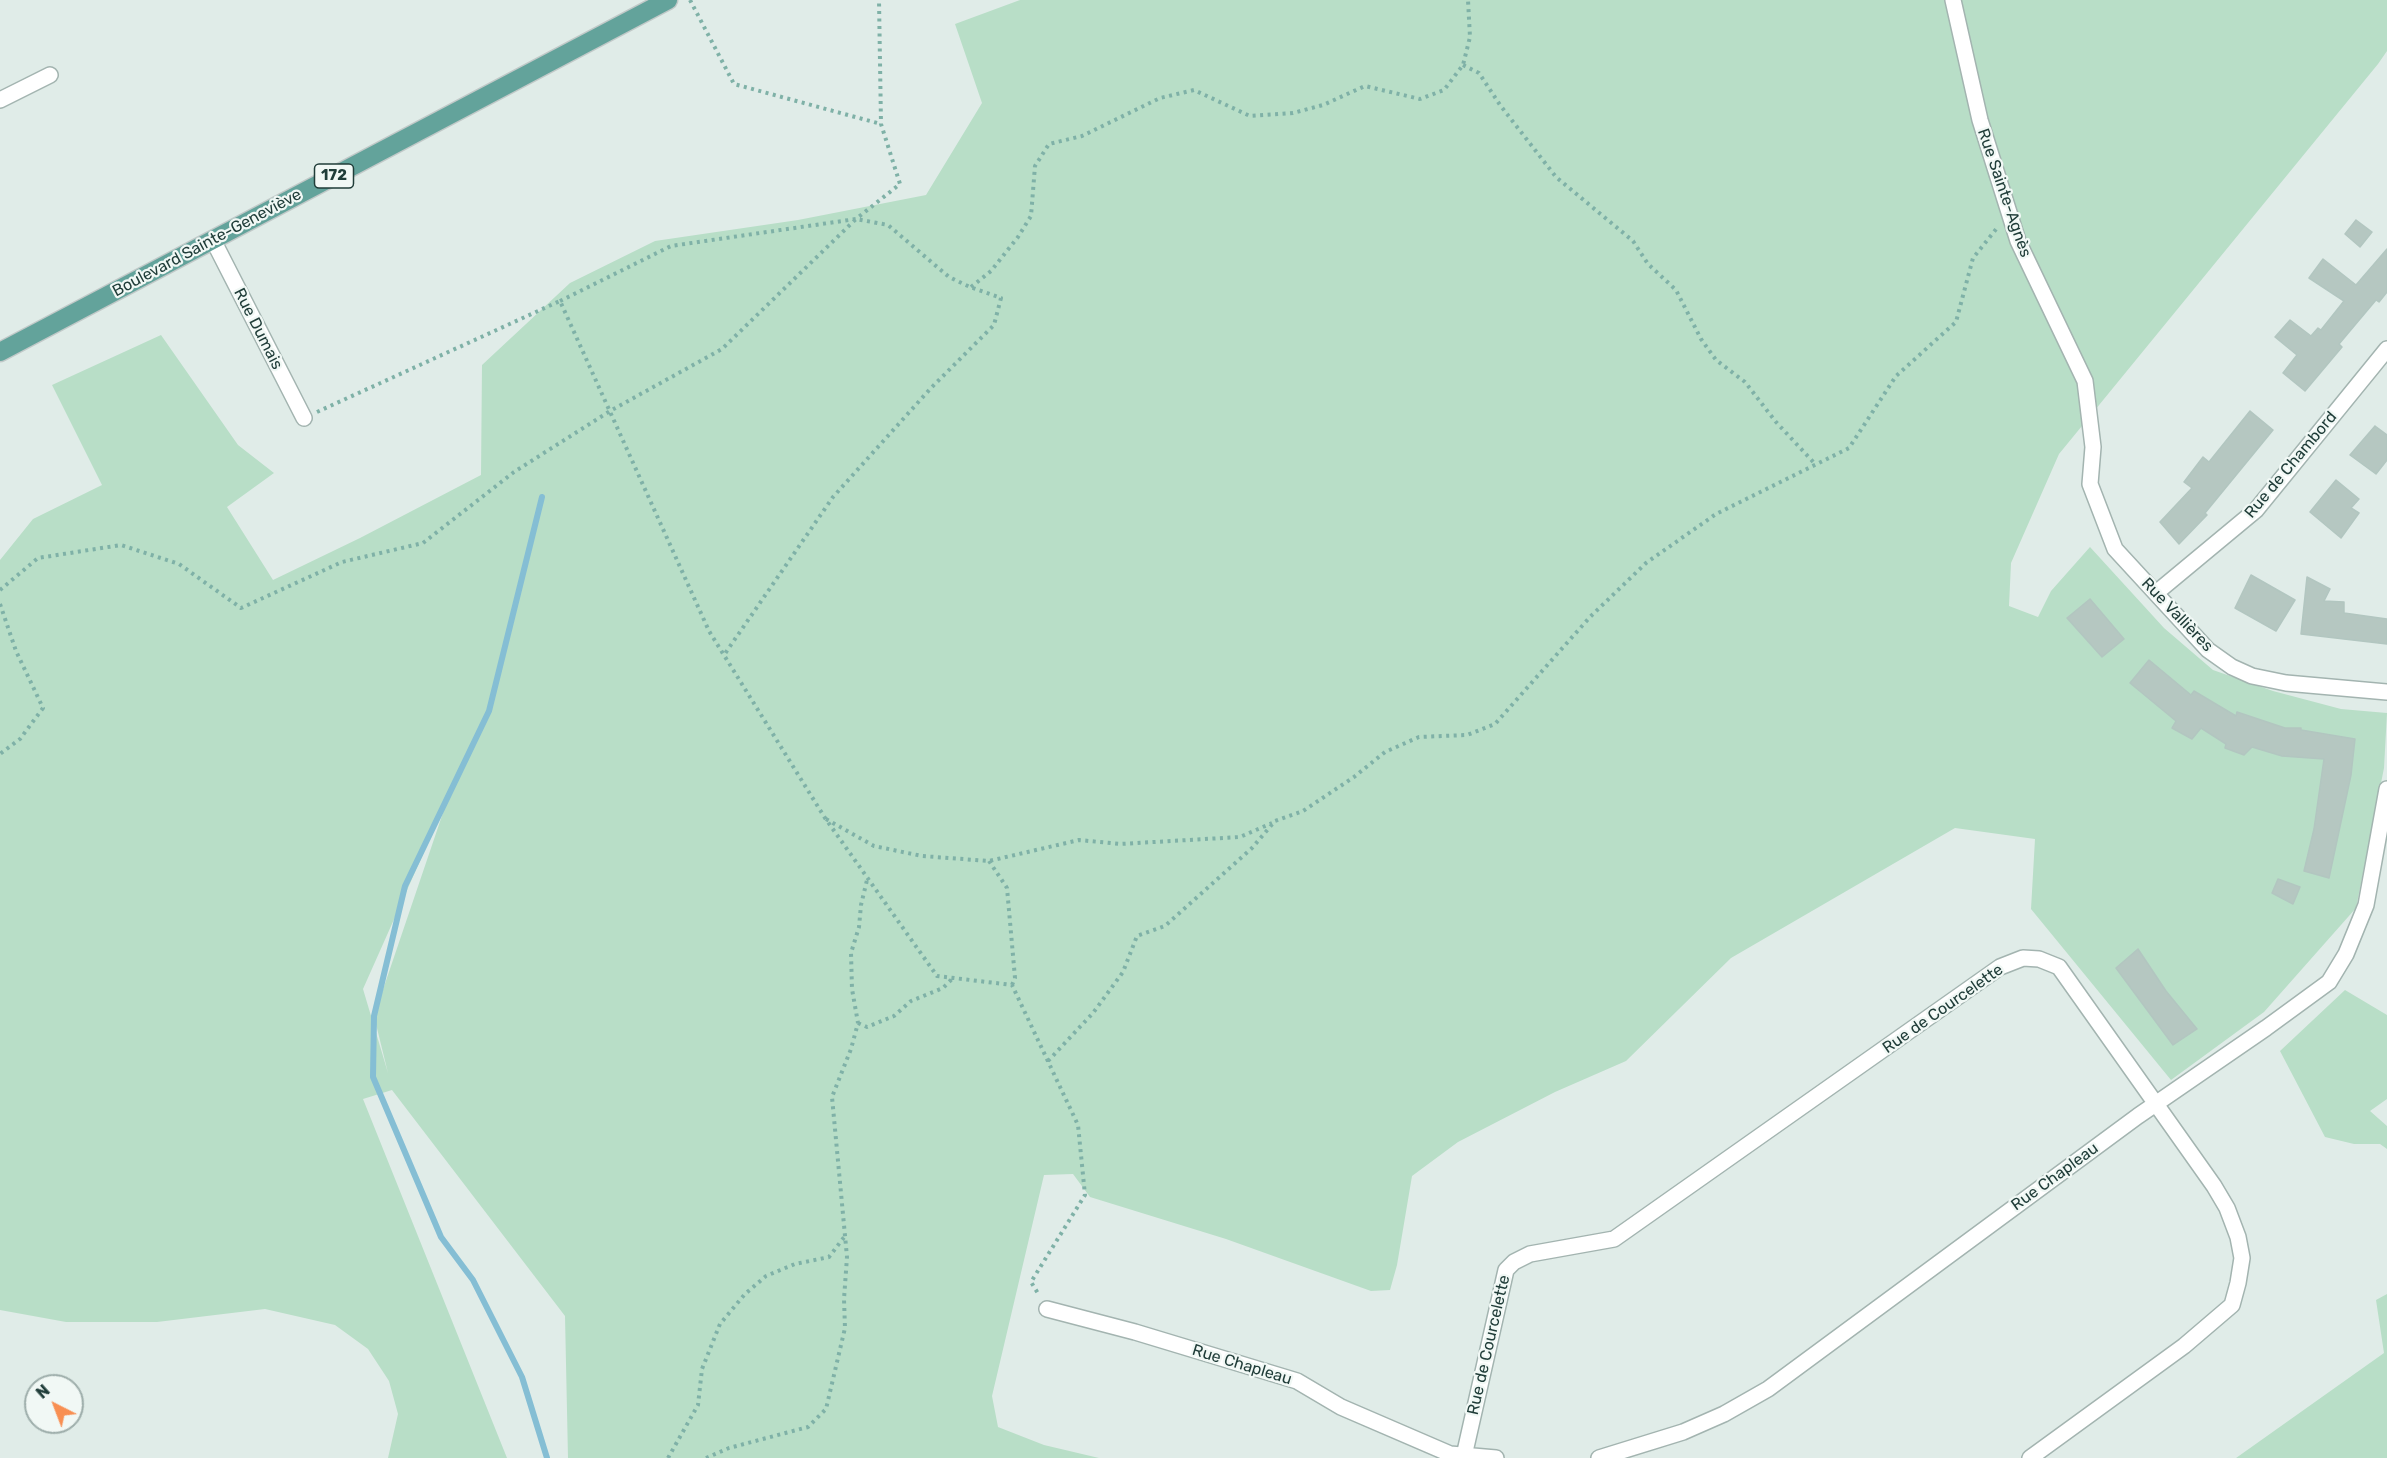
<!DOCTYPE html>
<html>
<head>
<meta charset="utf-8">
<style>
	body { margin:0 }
	#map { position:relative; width:2387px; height:1458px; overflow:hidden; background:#e0ece8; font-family:Rubik,sans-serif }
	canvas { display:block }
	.north { position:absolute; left:24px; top:1374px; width:60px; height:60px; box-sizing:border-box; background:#f1f8f5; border:2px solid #9dadaa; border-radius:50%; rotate:318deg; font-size:16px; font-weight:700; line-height:24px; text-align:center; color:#203d39 }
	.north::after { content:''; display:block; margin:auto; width:21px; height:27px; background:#f88f52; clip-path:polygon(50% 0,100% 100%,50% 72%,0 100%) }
</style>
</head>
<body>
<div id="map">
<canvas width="2387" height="1458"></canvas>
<div class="north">N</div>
</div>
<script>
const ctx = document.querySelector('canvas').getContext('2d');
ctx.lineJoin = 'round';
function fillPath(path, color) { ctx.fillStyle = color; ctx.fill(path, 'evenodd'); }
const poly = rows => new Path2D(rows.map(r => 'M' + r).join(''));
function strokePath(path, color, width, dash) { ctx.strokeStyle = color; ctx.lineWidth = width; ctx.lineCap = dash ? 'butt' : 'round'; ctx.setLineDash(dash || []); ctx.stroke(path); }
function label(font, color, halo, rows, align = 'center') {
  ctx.font = font + ' Rubik,sans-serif'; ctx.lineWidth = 4.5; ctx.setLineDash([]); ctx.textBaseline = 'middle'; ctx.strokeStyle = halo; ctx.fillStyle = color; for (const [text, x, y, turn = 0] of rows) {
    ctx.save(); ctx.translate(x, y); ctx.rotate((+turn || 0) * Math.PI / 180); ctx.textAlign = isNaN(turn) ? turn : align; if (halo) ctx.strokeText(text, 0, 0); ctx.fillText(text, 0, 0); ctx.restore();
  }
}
const green = poly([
	[1020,0,2387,0,2387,51,2378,64,2059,454,2011,563,2009,606,2038,617,2051,591,2090,547,2164,628,2213,670,2273,691,2341,709,2387,713,2384,768,2356,908,2264,1012,2171,1080,2031,909,2035,839,1955,828,1731,958,1626,1061,1555,1092,1458,1142,1412,1176,1397,1265,1390,1290,1371,1291,1226,1239,1090,1197,1073,1174,1044,1175,992,1396,998,1427,1044,1445,1099,1458,568,1458,565,1316,392,1090,363,1099,507,1458,388,1458,398,1414,389,1381,368,1349,335,1325,265,1309,157,1322,66,1322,0,1310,0,560,33,519,102,485,52,385,161,335,238,445,274,473,227,507,273,580,360,538,481,475,482,365,570,283,655,241,798,220,926,195,982,103,955,24],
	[448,798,374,1016,388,1073,363,989],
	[2345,990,2387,1015,2387,1099,2370,1111,2387,1126,2387,1149,2380,1144,2354,1144,2325,1137,2280,1051],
	[2387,1294,2387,1458,2236,1458,2384,1353,2376,1300]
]);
const stream = poly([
	[542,497,489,711,405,886,374,1016,373,1077,441,1237,473,1280,522,1377,547,1458]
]);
const building = poly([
	[2356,220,2372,232,2360,247,2345,234,2356,220],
	[2387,249,2387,292,2379,302,2376,300,2339,344,2342,347,2305,391,2283,373,2297,355,2275,337,2290,320,2311,336,2318,328,2321,330,2344,301,2309,278,2323,259,2356,285,2387,249],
	[2250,411,2273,430,2205,513,2207,515,2179,544,2160,522,2192,488,2184,482,2203,457,2209,462,2250,411],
	[2375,426,2387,435,2387,460,2376,474,2350,455,2375,426],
	[2336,480,2359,499,2351,508,2359,513,2341,538,2310,512,2336,480],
	[2251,575,2295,600,2276,631,2235,608,2251,575],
	[2307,577,2330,589,2324,601,2344,602,2344,613,2387,619,2387,644,2301,634,2307,577],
	[2090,599,2124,639,2102,657,2067,618,2090,599],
	[2149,660,2191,695,2194,691,2236,716,2237,712,2285,728,2301,728,2301,730,2355,739,2351,775,2329,878,2304,871,2314,829,2324,759,2282,756,2252,747,2244,755,2225,748,2226,744,2201,728,2192,739,2172,728,2176,721,2130,683,2149,660],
	[2278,879,2300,887,2293,904,2272,893,2278,879],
	[2138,949,2166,991,2197,1029,2173,1045,2116,968,2138,949]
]);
const path = poly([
	[690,0,734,84,881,124],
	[1463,65,1479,73,1500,105,1556,177,1633,241,1648,264,1676,290,1701,339,1716,360,1745,382,1776,422,1816,465],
	[971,287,991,271,1018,237,1031,216,1035,166,1049,144,1082,136,1160,98,1194,90,1250,116,1293,113,1323,105,1365,86,1420,99,1444,90,1463,65,1470,37,1468,0],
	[560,301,671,246,856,219,900,184,881,124,879,0],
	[317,412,560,301,709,631,825,818,937,976,1012,985,1078,1125,1085,1195,1031,1282,1039,1295],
	[0,590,38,558,121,545,179,564,241,608,342,562,423,543,514,472,610,411,722,349,856,219,888,225,949,277,970,287,1001,298,994,325,931,388,833,497,724,655],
	[0,604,16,651,43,708,20,739,0,754],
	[826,819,874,846,922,856,989,861,1079,840,1120,844,1240,837,1272,823],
	[989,861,1007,888,1015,978,1012,985],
	[858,1023,867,1027,894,1016,911,1001,943,988,952,979],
	[1048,1061,1093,1013,1123,972,1137,936,1165,926,1252,848,1275,821,1303,811,1354,777,1385,752,1419,737,1467,735,1495,724,1590,617,1646,563,1716,514,1849,448,1896,376,1956,322,1973,258,1997,228],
	[668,1458,698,1405,702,1369,720,1324,745,1294,766,1276,795,1264,829,1257,845,1236],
	[706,1458,729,1448,808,1427,826,1409,845,1328,844,1299,847,1257,832,1097,851,1049,858,1023,852,989,851,953,859,927,861,905,867,880]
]);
const street = poly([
	[1953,0,1980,120,2018,241,2085,381,2093,447,2090,484,2115,549,2208,650,2232,667,2252,676,2286,683,2387,692],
	[0,100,50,75],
	[213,240,304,418],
	[2156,593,2256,510,2387,349],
	[1047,1309,1135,1332,1297,1381,1341,1407,1450,1454,1496,1458],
	[1464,1456,1506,1270,1514,1262,1530,1254,1614,1239,2000,967,2023,958,2039,959,2059,967,2214,1186,2227,1208,2238,1237,2242,1258,2238,1283,2232,1305,2184,1346,2030,1458],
	[1599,1458,1683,1432,1724,1414,1768,1389,2138,1116,2266,1028,2329,982,2346,954,2366,905,2387,789]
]);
const primary = poly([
	[0,352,668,0]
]);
const shields = [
	[334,176,39]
];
const shieldNames = [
	["172",334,176]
];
const streetNames = [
	["Rue Sainte-Agnès",2004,193,71],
	["Boulevard Sainte-Geneviève",207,243,-28],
	["Rue Dumais",258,329,63],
	["Rue de Chambord",2291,465,-50],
	["Rue Vallières",2177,615,46],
	["Rue de Courcelette",1943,1009,-35],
	["Rue Chapleau",2055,1177,-36],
	["Rue de Courcelette",1489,1345,-77],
	["Rue Chapleau",1242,1365,17]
];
fillPath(green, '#b8dec7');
strokePath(stream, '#85bed4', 6);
fillPath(building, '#b5c7c1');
strokePath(building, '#b2c6c0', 1.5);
strokePath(street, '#a3b4b0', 18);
strokePath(primary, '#c1c9c8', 21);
strokePath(path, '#7fb1a7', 4, [3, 4.5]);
strokePath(street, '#fff', 15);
strokePath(primary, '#63a39b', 18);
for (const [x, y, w] of shields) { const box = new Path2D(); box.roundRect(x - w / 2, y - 12, w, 24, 4.5); ctx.fillStyle = '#f1f8f5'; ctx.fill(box); strokePath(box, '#203d39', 1.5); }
label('bold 15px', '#203d39', null, shieldNames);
label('16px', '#203d39', '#f1f8f5', streetNames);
</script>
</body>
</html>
